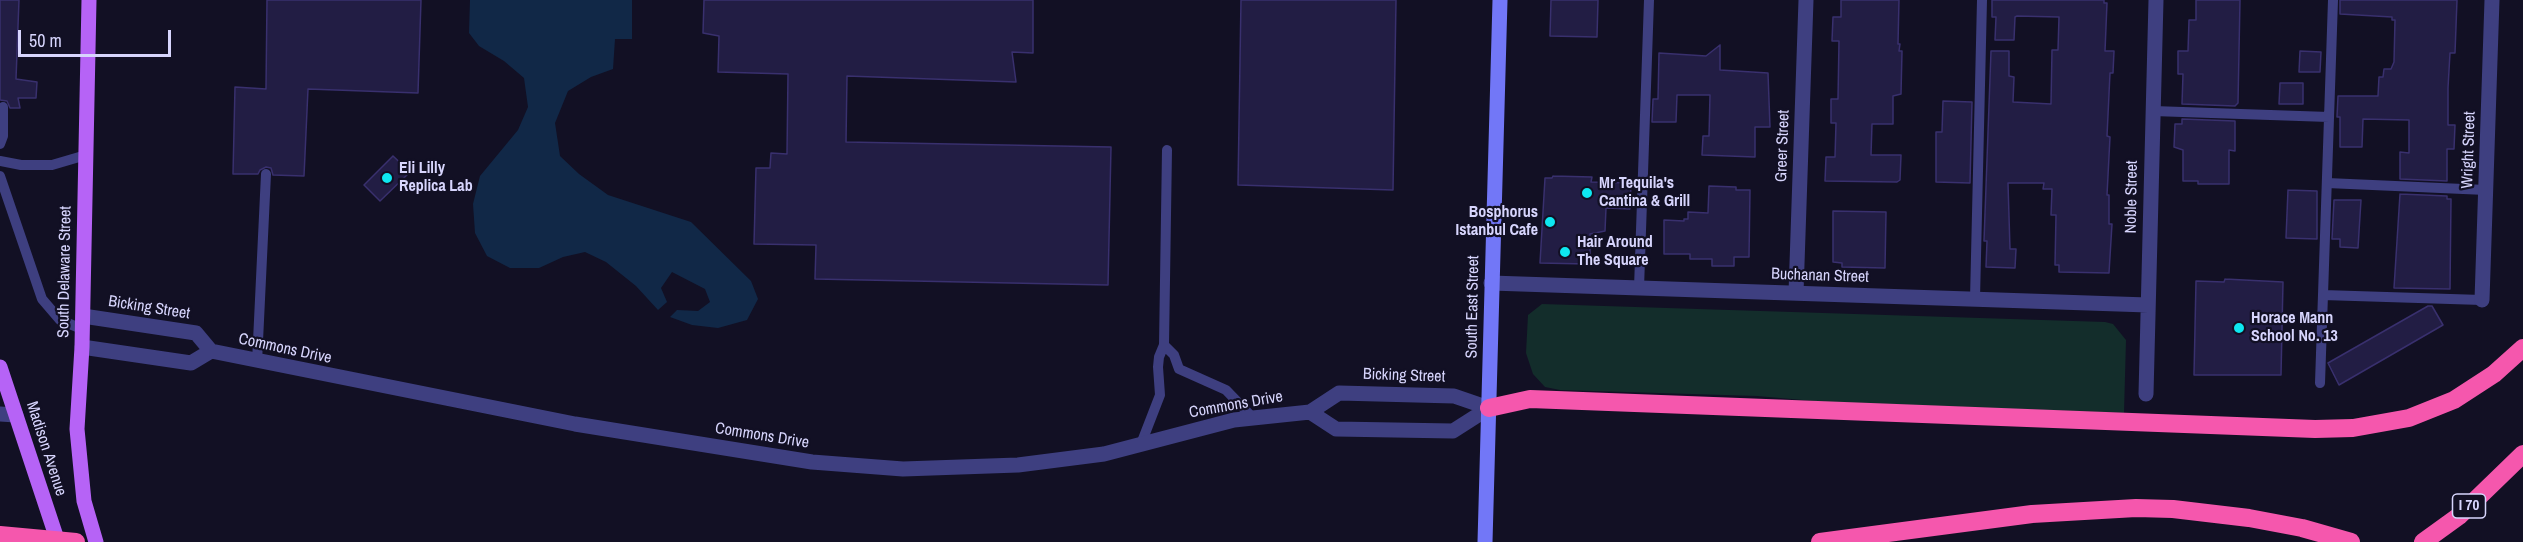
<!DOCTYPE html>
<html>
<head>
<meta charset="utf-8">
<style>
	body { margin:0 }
	#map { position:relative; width:2523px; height:542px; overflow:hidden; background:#121024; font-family:"Archivo Narrow",sans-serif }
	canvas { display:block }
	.scale { position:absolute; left:18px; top:30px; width:153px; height:27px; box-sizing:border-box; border:3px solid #d7d5fd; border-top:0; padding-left:8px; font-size:18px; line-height:21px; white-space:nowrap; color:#d7d5fd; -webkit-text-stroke:4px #121024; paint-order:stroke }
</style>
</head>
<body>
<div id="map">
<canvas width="2523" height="542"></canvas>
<div class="scale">50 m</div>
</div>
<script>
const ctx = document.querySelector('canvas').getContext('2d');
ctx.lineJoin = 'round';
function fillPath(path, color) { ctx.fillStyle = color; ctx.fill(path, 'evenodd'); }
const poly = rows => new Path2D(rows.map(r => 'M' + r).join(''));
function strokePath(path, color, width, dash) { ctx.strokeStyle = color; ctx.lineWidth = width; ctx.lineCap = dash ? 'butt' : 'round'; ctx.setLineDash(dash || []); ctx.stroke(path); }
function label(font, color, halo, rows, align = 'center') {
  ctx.font = font + ' "Archivo Narrow",sans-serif'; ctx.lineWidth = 4.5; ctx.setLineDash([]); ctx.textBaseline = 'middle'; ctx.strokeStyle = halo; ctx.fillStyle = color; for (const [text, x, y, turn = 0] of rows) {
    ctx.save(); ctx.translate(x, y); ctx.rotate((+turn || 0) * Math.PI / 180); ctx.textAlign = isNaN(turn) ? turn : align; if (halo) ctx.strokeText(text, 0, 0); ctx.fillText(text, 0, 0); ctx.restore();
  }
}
const green = poly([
	[1542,304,2105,322,2113,324,2126,340,2124,413,1826,402,1757,396,1560,390,1545,387,1533,374,1526,353,1528,315]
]);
const water = poly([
	[470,0,632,0,632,39,615,39,613,69,591,77,568,91,555,123,560,156,579,174,608,195,691,222,751,281,758,299,747,320,718,328,692,325,670,317,677,310,698,311,710,302,705,289,672,272,661,288,667,302,658,310,636,286,606,262,585,252,563,257,539,268,510,268,487,256,475,233,473,204,480,176,518,130,528,107,524,78,504,61,479,46,469,33]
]);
const building = poly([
	[0,0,19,0,16,79,37,82,36,98,18,98,20,108,10,108,7,101,0,100,0,0],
	[267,0,421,0,418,93,308,89,304,176,273,175,271,168,266,167,260,170,258,174,233,174,235,87,266,89,267,0],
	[704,0,1033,0,1033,53,1012,52,1016,82,847,76,846,142,1111,147,1108,285,815,279,816,245,754,244,756,168,770,168,771,153,787,154,788,74,718,72,719,36,703,33,704,0],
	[1241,0,1396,0,1393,190,1238,185,1241,0],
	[1551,0,1598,0,1597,37,1550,36,1551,0],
	[1841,0,1899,0,1898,44,1900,44,1899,51,1902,51,1901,94,1893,96,1893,124,1872,124,1871,155,1901,155,1900,180,1897,182,1825,181,1826,157,1835,157,1836,123,1831,123,1831,99,1838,99,1839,41,1832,41,1833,17,1841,17,1841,0],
	[1992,0,2104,0,2104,3,2107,3,2105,51,2114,51,2113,73,2110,73,2107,136,2110,137,2107,195,2109,195,2109,224,2112,224,2109,273,2059,272,2059,265,2055,265,2056,215,2051,215,2052,189,2043,189,2044,183,2008,183,2010,249,2016,249,2015,268,1986,267,1987,241,1984,241,1991,51,2009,51,2009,76,2014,77,2013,102,2051,104,2052,50,2058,50,2059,17,2017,16,2015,17,2014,40,1995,40,1996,17,1992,17,1992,0],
	[2196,0,2240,0,2238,103,2235,106,2182,104,2183,74,2178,74,2178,51,2188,51,2189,20,2196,20,2196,0],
	[2340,0,2457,0,2455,53,2450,53,2448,88,2448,125,2455,125,2454,149,2447,149,2447,181,2400,179,2400,152,2409,153,2409,120,2363,119,2362,147,2340,147,2340,117,2337,117,2338,96,2378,96,2379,77,2383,77,2384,69,2391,69,2394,62,2395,20,2392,20,2392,17,2340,14,2340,0],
	[1720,45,1720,70,1768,73,1770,127,1755,127,1755,157,1702,155,1703,136,1709,136,1710,95,1677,95,1676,122,1652,122,1653,99,1658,99,1659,53,1706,56,1720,45],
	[2300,51,2321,52,2320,72,2299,72,2300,51],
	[2280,83,2303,83,2303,104,2279,104,2280,83],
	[1943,101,1972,102,1970,183,1936,182,1936,132,1942,132,1943,101],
	[2182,119,2235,121,2235,151,2229,150,2229,184,2198,184,2198,181,2183,181,2183,150,2174,147,2175,124,2182,124,2182,119],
	[393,156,410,172,380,201,364,185,393,156],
	[1553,176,1592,177,1591,182,1631,183,1630,209,1606,208,1605,231,1590,234,1590,260,1587,260,1587,264,1540,263,1545,178,1552,178,1553,176],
	[1709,186,1736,187,1736,190,1750,190,1749,257,1734,257,1734,266,1712,266,1712,259,1690,259,1690,254,1664,254,1664,220,1684,221,1684,219,1688,219,1688,212,1708,213,1709,186],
	[2288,190,2317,191,2317,239,2286,238,2288,190],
	[2400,194,2447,196,2447,199,2451,199,2450,289,2394,288,2400,194],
	[2334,200,2361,200,2358,248,2340,247,2340,239,2332,239,2334,200],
	[1833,211,1886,212,1885,268,1842,267,1842,263,1833,262,1833,211],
	[2225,279,2283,282,2281,375,2194,375,2196,281,2224,282,2225,279],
	[2428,306,2432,306,2443,325,2339,385,2328,363,2428,306]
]);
const lane = poly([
	[2153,111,2329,117],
	[0,144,3,136,3,107],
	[0,161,21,165,52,165,86,155],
	[0,176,42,299,60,320,82,329],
	[2327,183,2486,190],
	[1639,288,1649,0],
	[2323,295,2482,300],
	[1975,299,1982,0],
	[1164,345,1174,355,1179,369,1226,390,1252,417],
	[257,362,266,174],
	[2320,383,2333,0],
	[1141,444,1160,395,1158,367,1159,357,1164,345,1167,150]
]);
const street = poly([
	[1491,283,2148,305],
	[1796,293,1806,0],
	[2482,300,2492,0],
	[83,316,196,333,211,351],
	[82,347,191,363,211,351],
	[211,351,575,424,812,462,903,469,1018,465,1104,454,1234,420,1310,412,1339,393,1454,396,1489,408],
	[2146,394,2156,0],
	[1310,412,1336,429,1453,431,1489,408],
	[0,414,16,415]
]);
const secondary = poly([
	[1485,542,1500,0]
]);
const primary = poly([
	[89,0,82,347,77,429,84,501,96,542],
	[0,367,58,542]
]);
const highway = poly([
	[1489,408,1530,399,2315,429,2353,428,2409,418,2454,400,2494,374,2523,348],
	[1820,542,2032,514,2136,508,2173,509,2249,518,2302,528,2351,542],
	[2423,542,2459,516,2523,454]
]);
const highwayBridge = poly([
	[0,535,76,542]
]);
const markers = [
	[387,178,6,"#0ee7f0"],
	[1587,193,6,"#0ee7f0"],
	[1550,222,6,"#0ee7f0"],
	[1565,252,6,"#0ee7f0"],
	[2239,328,6,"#0ee7f0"]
];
const shields = [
	[2469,506,33]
];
const shieldNames = [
	["I 70",2469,506]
];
const streetNames = [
	["Greer Street",1783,146,-88],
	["Wright Street",2469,150,-88],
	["Noble Street",2132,197,-89],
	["South Delaware Street",65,272,-89],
	["Buchanan Street",1820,276,2],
	["South East Street",1473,307,-89],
	["Bicking Street",149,308,9],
	["Commons Drive",285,349,12],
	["Bicking Street",1404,376,2],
	["Commons Drive",1236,405,-10],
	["Commons Drive",762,436,9],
	["Madison Avenue",46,449,72]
];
const poiNames = [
	["Eli Lilly",399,169],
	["Replica Lab",399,187],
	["Mr Tequila's",1599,184],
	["Cantina & Grill",1599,202],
	["Bosphorus",1538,213,"right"],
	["Istanbul Cafe",1538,231,"right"],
	["Hair Around",1577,243],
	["The Square",1577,261],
	["Horace Mann",2251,319],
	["School No. 13",2251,337]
];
fillPath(green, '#132d2b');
fillPath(water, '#112847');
fillPath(building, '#221d44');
strokePath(building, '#39306e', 1.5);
strokePath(lane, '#3e3f80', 10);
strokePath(street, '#3e3f80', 15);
strokePath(secondary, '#7277f7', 15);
strokePath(primary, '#b663f6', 15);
strokePath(highway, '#f557ad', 18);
strokePath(highwayBridge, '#f557ad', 18);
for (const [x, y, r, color] of markers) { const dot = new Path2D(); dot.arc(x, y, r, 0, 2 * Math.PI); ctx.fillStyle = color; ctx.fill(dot); strokePath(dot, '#121024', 2); }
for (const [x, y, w] of shields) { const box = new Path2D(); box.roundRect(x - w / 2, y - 12, w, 24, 4.5); ctx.fillStyle = '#121024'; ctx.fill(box); strokePath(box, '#d7d5fd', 1.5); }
label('bold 15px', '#d7d5fd', null, shieldNames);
label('16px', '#d7d5fd', '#121024', streetNames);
label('bold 16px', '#d7d5fd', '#121024', poiNames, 'left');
</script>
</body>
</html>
